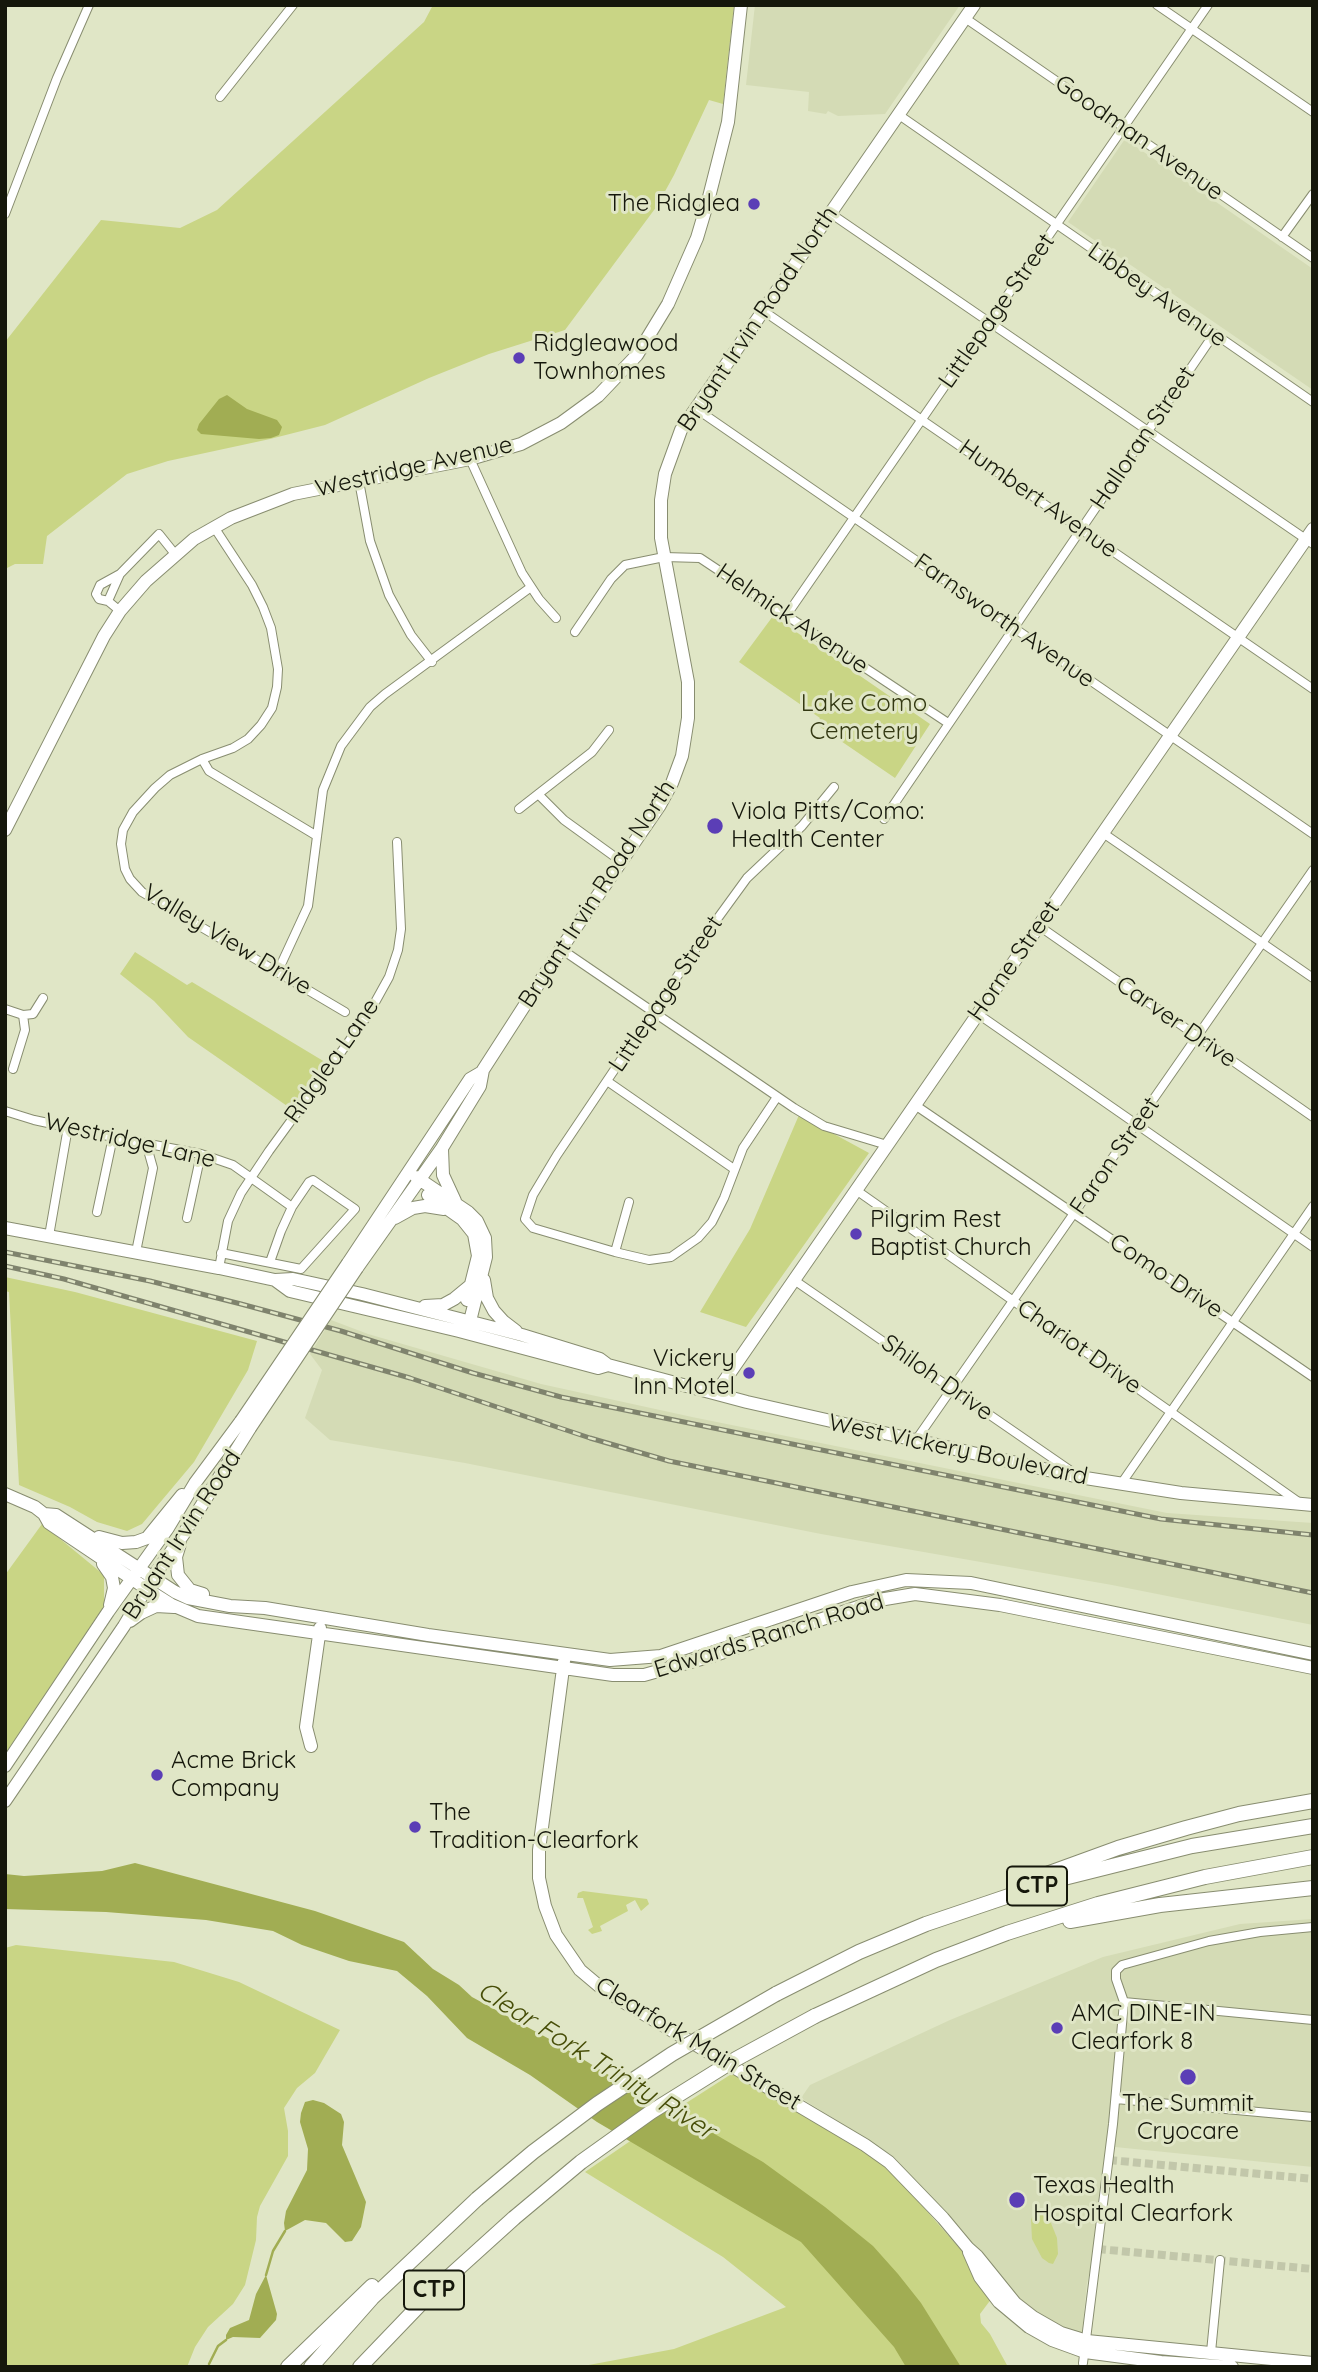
<!DOCTYPE html>
<html>
<head>
<meta charset="utf-8">
<style>
	body { margin:0 }
	#map { position:relative; width:1318px; height:2372px; overflow:hidden; background:#e0e6c6; font-family:Quicksand,sans-serif }
	canvas { display:block }
	.frame { position:absolute; inset:0; border:7px solid #15170b; pointer-events:none }
</style>
</head>
<body>
<div id="map">
<canvas width="1318" height="2372"></canvas>
<div class="frame"></div>
</div>
<script>
const ctx = document.querySelector('canvas').getContext('2d');
ctx.lineJoin = 'round';
function fillPath(path, color) { ctx.fillStyle = color; ctx.fill(path, 'evenodd'); }
const poly = rows => new Path2D(rows.map(r => 'M' + r).join(''));
function strokePath(path, color, width, dash) { ctx.strokeStyle = color; ctx.lineWidth = width; ctx.lineCap = dash ? 'butt' : 'round'; ctx.setLineDash(dash || []); ctx.stroke(path); }
function label(font, color, halo, rows, align = 'center') {
  ctx.font = font + ' Quicksand,sans-serif'; ctx.lineWidth = 6; ctx.setLineDash([]); ctx.textBaseline = 'middle'; ctx.strokeStyle = halo; ctx.fillStyle = color; for (const [text, x, y, turn = 0] of rows) {
    ctx.save(); ctx.translate(x, y); ctx.rotate((+turn || 0) * Math.PI / 180); ctx.textAlign = isNaN(turn) ? turn : align; if (halo) ctx.strokeText(text, 0, 0); ctx.fillText(text, 0, 0); ctx.restore();
  }
}
const built = poly([
	[755,5,960,5,885,114,838,116,828,111,826,114,808,111,809,92,746,85],
	[1125,139,1313,269,1313,390,1068,222],
	[331,1320,368,1334,541,1384,692,1417,1167,1513,1313,1523,1313,1625,1112,1585,821,1534,465,1463,330,1440,305,1418,322,1370,310,1354],
	[1313,1919,1313,2167,1115,2147,1108,2141,1091,2268,1087,2283,1082,2332,1078,2334,1029,2312,993,2271,962,2230,893,2156,801,2098,810,2085,950,2020,1103,1957,1240,1924]
]);
const green = poly([
	[433,5,734,5,723,104,709,100,674,175,657,206,565,330,489,354,429,378,325,425,270,439,168,461,127,474,47,536,43,564,15,564,5,569,5,342,101,220,180,228,217,210,424,22],
	[773,616,930,724,895,778,816,724,820,718,739,662],
	[135,952,187,985,192,982,325,1062,290,1108,188,1037,154,1001,120,974],
	[799,1115,869,1153,746,1327,700,1312,750,1229],
	[5,1277,75,1292,257,1341,248,1370,194,1462,142,1524,127,1531,97,1522,70,1507,19,1485,9,1292,5,1291],
	[42,1524,104,1575,104,1606,5,1754,5,1575],
	[583,1891,647,1899,649,1904,641,1911,635,1900,626,1905,628,1911,600,1926,602,1931,592,1934,588,1930,593,1927,583,1898,577,1898,578,1893],
	[16,1945,174,1962,239,1982,340,2030,315,2073,297,2088,284,2108,288,2131,288,2156,260,2206,257,2217,256,2240,245,2285,233,2304,208,2327,195,2347,187,2367,5,2367,5,1948],
	[733,2073,875,2158,902,2183,962,2251,976,2277,992,2298,980,2314,981,2323,990,2334,1008,2367,578,2367,674,2349,786,2307,723,2257,585,2172,683,2105],
	[1039,2211,1051,2223,1057,2238,1058,2254,1053,2264,1049,2263,1042,2258,1032,2239,1031,2220,1034,2212]
]);
const water = poly([
	[227,395,247,409,277,420,282,427,279,435,271,438,259,439,201,434,197,430,199,424,219,399],
	[135,1863,315,1911,404,1942,433,1969,459,1985,472,1997,553,2041,686,2122,706,2129,763,2162,825,2207,873,2246,898,2274,921,2303,961,2367,906,2367,894,2347,801,2242,597,2122,530,2075,467,2038,427,1996,397,1971,349,1961,302,1945,273,1931,206,1920,106,1912,5,1909,5,1874,24,1876,102,1871],
	[313,2100,324,2103,341,2114,344,2122,342,2145,366,2202,361,2227,352,2241,345,2242,326,2223,305,2220,285,2231,284,2223,286,2211,307,2170,308,2149,300,2122,301,2113,305,2102],
	[266,2275,277,2314,276,2320,260,2338,233,2337,226,2340,226,2335,230,2328,249,2320,256,2294]
]);
const stream = poly([
	[266,2275,273,2251,285,2231],
	[209,2364,218,2346,226,2340]
]);
const streetTunnel = poly([
	[1109,2160,1313,2179],
	[1098,2249,1313,2269]
]);
const street = poly([
	[1157,5,1313,112],
	[965,18,1313,258],
	[220,97,293,5],
	[899,115,1313,402],
	[830,213,1313,544],
	[5,214,57,78,89,5],
	[1282,237,1313,194],
	[762,310,1313,689],
	[695,408,1313,834],
	[470,459,522,573,539,599,556,618],
	[359,481,370,541,389,595,411,635,432,662],
	[214,527,252,585,263,607,271,628,278,669,277,687,272,708,261,725,248,739,233,748,202,759,170,775,155,788,133,812,123,830,121,844,125,869,130,879,142,892,345,1012],
	[120,574,159,534,175,554],
	[108,601,120,574,100,585,96,594,99,599,108,601,120,611],
	[786,616,1208,5],
	[575,632,611,579,625,565,664,557,700,558,948,723],
	[202,759,209,771,317,836],
	[538,794,564,820,622,862],
	[519,809,592,752,609,730],
	[884,819,1214,334],
	[1103,833,1313,978],
	[1039,926,1313,1117],
	[561,949,794,1108,824,1126,887,1145],
	[278,971,308,906,323,790,341,746,370,707,385,694,531,587],
	[5,1009,23,1015,33,1014,43,998],
	[978,1014,1313,1247],
	[13,1069,25,1030,23,1015],
	[607,1081,734,1169],
	[777,1097,743,1148,724,1198,712,1222,698,1238,671,1257,649,1260,615,1252,533,1228,525,1219,533,1195,557,1155,699,944,747,878,802,826,834,787],
	[915,1105,1313,1377],
	[5,1111,34,1120,113,1137,201,1154,233,1165,292,1207,309,1182,313,1180,355,1209,301,1269,221,1253],
	[856,1190,1300,1503],
	[97,1212,113,1137],
	[187,1218,201,1154],
	[49,1236,68,1127],
	[136,1252,153,1168,146,1143],
	[615,1252,629,1202],
	[270,1262,281,1231,292,1207],
	[219,1268,228,1221,241,1193,269,1151,368,1015,389,977,398,950,401,929,397,842],
	[794,1280,1074,1473],
	[916,1440,1313,870],
	[1121,1484,1313,1206],
	[1124,2002,1313,2020],
	[1116,2099,1313,2117],
	[1211,2352,1220,2260],
	[1083,2363,1113,2124,1124,2002,1116,1979,1116,1971,1122,1965,1209,1941,1260,1932,1313,1927]
]);
const secondary = poly([
	[5,830,104,636,120,611,146,581,194,539,231,518,293,494,470,459,521,444,561,423,598,396,637,355,668,304,697,238,708,201,728,122,741,5],
	[442,1149,443,1175,455,1201],
	[416,1177,468,1212,477,1221,485,1238,486,1257,468,1329],
	[428,1195,462,1219,474,1234,478,1256,467,1300],
	[395,1218,413,1208,425,1206,444,1209],
	[5,1228,219,1268,275,1280,293,1279,362,1294,522,1335,600,1359,608,1365,747,1402,1079,1477,1181,1493,1313,1505],
	[348,1263,470,1079,482,1072],
	[357,1268,442,1148,480,1086,483,1070,561,949,660,805,672,783,682,756,688,718,688,682,661,538,661,500,665,474,681,430,974,5],
	[275,1280,290,1291,459,1331,598,1368,608,1365],
	[484,1280,487,1298,494,1311,503,1321,516,1331],
	[425,1306,443,1305,454,1299,471,1285],
	[716,1393,1313,529],
	[5,1494,35,1507,44,1514,49,1523,153,1593,172,1605,198,1616,613,1675,644,1675,712,1656,879,1600,915,1594,1000,1605,1313,1668],
	[44,1514,56,1515,175,1592,188,1598,230,1606,265,1608,428,1635,610,1660,661,1656,852,1592,906,1580,971,1583,1313,1654],
	[99,1537,122,1543,136,1542,147,1538,182,1495],
	[180,1544,176,1557,178,1575,190,1590,203,1594],
	[103,1564,112,1577,114,1588,110,1605],
	[130,1621,141,1613,156,1606,174,1607],
	[564,1661,539,1850,539,1878,545,1906,556,1935,580,1970,599,1986,622,2001,865,2145,889,2162,943,2218,968,2248,977,2256,1015,2303,1033,2317,1061,2333,1087,2341,1313,2363],
	[311,1746,306,1727,320,1628],
	[5,1766,108,1612,168,1528,195,1483,241,1421],
	[5,1801,124,1626,153,1577,183,1535,250,1428],
	[969,2252,980,2277,999,2302,1029,2327,1052,2340,1085,2352,1161,2362,1232,2367]
]);
const highway = poly([
	[1041,1876,1118,1848,1186,1828,1239,1814,1313,1801],
	[1070,1921,1160,1905,1313,1888],
	[776,1994,859,1952,926,1924,1056,1880,1192,1846,1313,1826],
	[815,2016,936,1960,1007,1933,1098,1904,1205,1877,1313,1857],
	[288,2367,372,2286],
	[311,2367,372,2298,477,2199],
	[360,2367,431,2293,514,2218]
]);
const rail = poly([
	[5,1252,150,1281,241,1304,341,1331,473,1373,561,1397,1161,1519,1313,1535],
	[5,1266,64,1279,410,1378,590,1438,669,1461,1313,1593]
]);
const secondaryBridge = poly([
	[241,1421,348,1263],
	[250,1428,357,1268]
]);
const highwayBridge = poly([
	[477,2199,533,2152,597,2104,672,2054,776,1994],
	[514,2218,581,2162,651,2112,736,2059,815,2016]
]);
const markers = [
	[754,204,7,"#5b3eb6"],
	[519,358,7,"#5b3eb6"],
	[715,826,9,"#5b3eb6"],
	[856,1234,7,"#5b3eb6"],
	[749,1373,7,"#5b3eb6"],
	[157,1775,7,"#5b3eb6"],
	[415,1827,7,"#5b3eb6"],
	[1057,2028,7,"#5b3eb6"],
	[1188,2077,9,"#5b3eb6"],
	[1017,2200,9,"#5b3eb6"]
];
const shields = [
	[1037,1886,60],
	[434,2290,60]
];
const shieldNames = [
	["CTP",1037,1886],
	["CTP",434,2290]
];
const streetNames = [
	["Goodman Avenue",1139,138,35],
	["Libbey Avenue",1157,295,35],
	["Littlepage Street",997,311,-55],
	["Bryant Irvin Road North",758,319,-56],
	["Halloran Street",1143,438,-56],
	["Westridge Avenue",414,467,-13],
	["Humbert Avenue",1038,499,35],
	["Helmick Avenue",792,619,34],
	["Farnsworth Avenue",1004,621,35],
	["Bryant Irvin Road North",597,894,-57],
	["Valley View Drive",227,940,31],
	["Horne Street",1014,961,-55],
	["Littlepage Street",666,994,-56],
	["Carver Drive",1176,1022,35],
	["Ridglea Lane",332,1061,-55],
	["Westridge Lane",130,1141,13],
	["Faron Street",1115,1156,-55],
	["Como Drive",1166,1276,34],
	["Chariot Drive",1079,1347,35],
	["Shiloh Drive",937,1378,35],
	["West Vickery Boulevard",958,1450,12],
	["Bryant Irvin Road",182,1535,-57],
	["Edwards Ranch Road",769,1636,-17],
	["Clearfork Main Street",698,2044,31]
];
const poiNames = [
	["The Ridglea",740,204,"right"],
	["Ridgleawood",533,344],
	["Townhomes",533,372],
	["Viola Pitts/Como:",731,812],
	["Health Center",731,840],
	["Pilgrim Rest",870,1220],
	["Baptist Church",870,1248],
	["Vickery",735,1359,"right"],
	["Inn Motel",735,1387,"right"],
	["Acme Brick",171,1761],
	["Company",171,1789],
	["The",429,1813],
	["Tradition-Clearfork",429,1841],
	["AMC DINE-IN",1071,2014],
	["Clearfork 8",1071,2042],
	["The Summit",1188,2104,"center"],
	["Cryocare",1188,2132,"center"],
	["Texas Health",1033,2186],
	["Hospital Clearfork",1033,2214]
];
const parkNames = [
	["Lake Como",864,704],
	["Cemetery",864,732]
];
const waterNames = [
	["Clear Fork Trinity River",596,2061,32]
];
fillPath(built, '#d4dbb5');
fillPath(green, '#c9d585');
fillPath(water, '#a1ad53');
strokePath(stream, '#a1ad53', 2.5);
strokePath(streetTunnel, '#c2c7aa', 8, [8, 4]);
strokePath(street, '#888d70', 10);
strokePath(secondary, '#888d70', 14);
strokePath(highway, '#888d70', 16);
strokePath(street, '#fff', 8);
strokePath(secondary, '#fff', 12);
strokePath(highway, '#fff', 14);
strokePath(rail, '#7f836d', 5);
strokePath(rail, '#e0e6c6', 2.5, [8]);
strokePath(secondaryBridge, '#888d70', 14, []);
strokePath(highwayBridge, '#888d70', 16, []);
strokePath(secondaryBridge, '#fff', 12);
strokePath(highwayBridge, '#fff', 14);
for (const [x, y, r, color] of markers) { const dot = new Path2D(); dot.arc(x, y, r, 0, 2 * Math.PI); ctx.fillStyle = color; ctx.fill(dot); strokePath(dot, '#e0e6c6', 2.5); }
for (const [x, y, w] of shields) { const box = new Path2D(); box.roundRect(x - w / 2, y - 19.5, w, 39, 5); ctx.fillStyle = '#e0e6c6'; ctx.fill(box); strokePath(box, '#15170b', 2); }
label('bold 23px', '#15170b', null, shieldNames);
label('24px', '#15170b', '#e0e6c6', streetNames);
label('24px', '#15170b', '#e0e6c6', poiNames, 'left');
label('24px', '#333812', '#e0e6c6', parkNames);
label('italic 26px', '#474e08', '#e0e6c6', waterNames);
</script>
</body>
</html>
